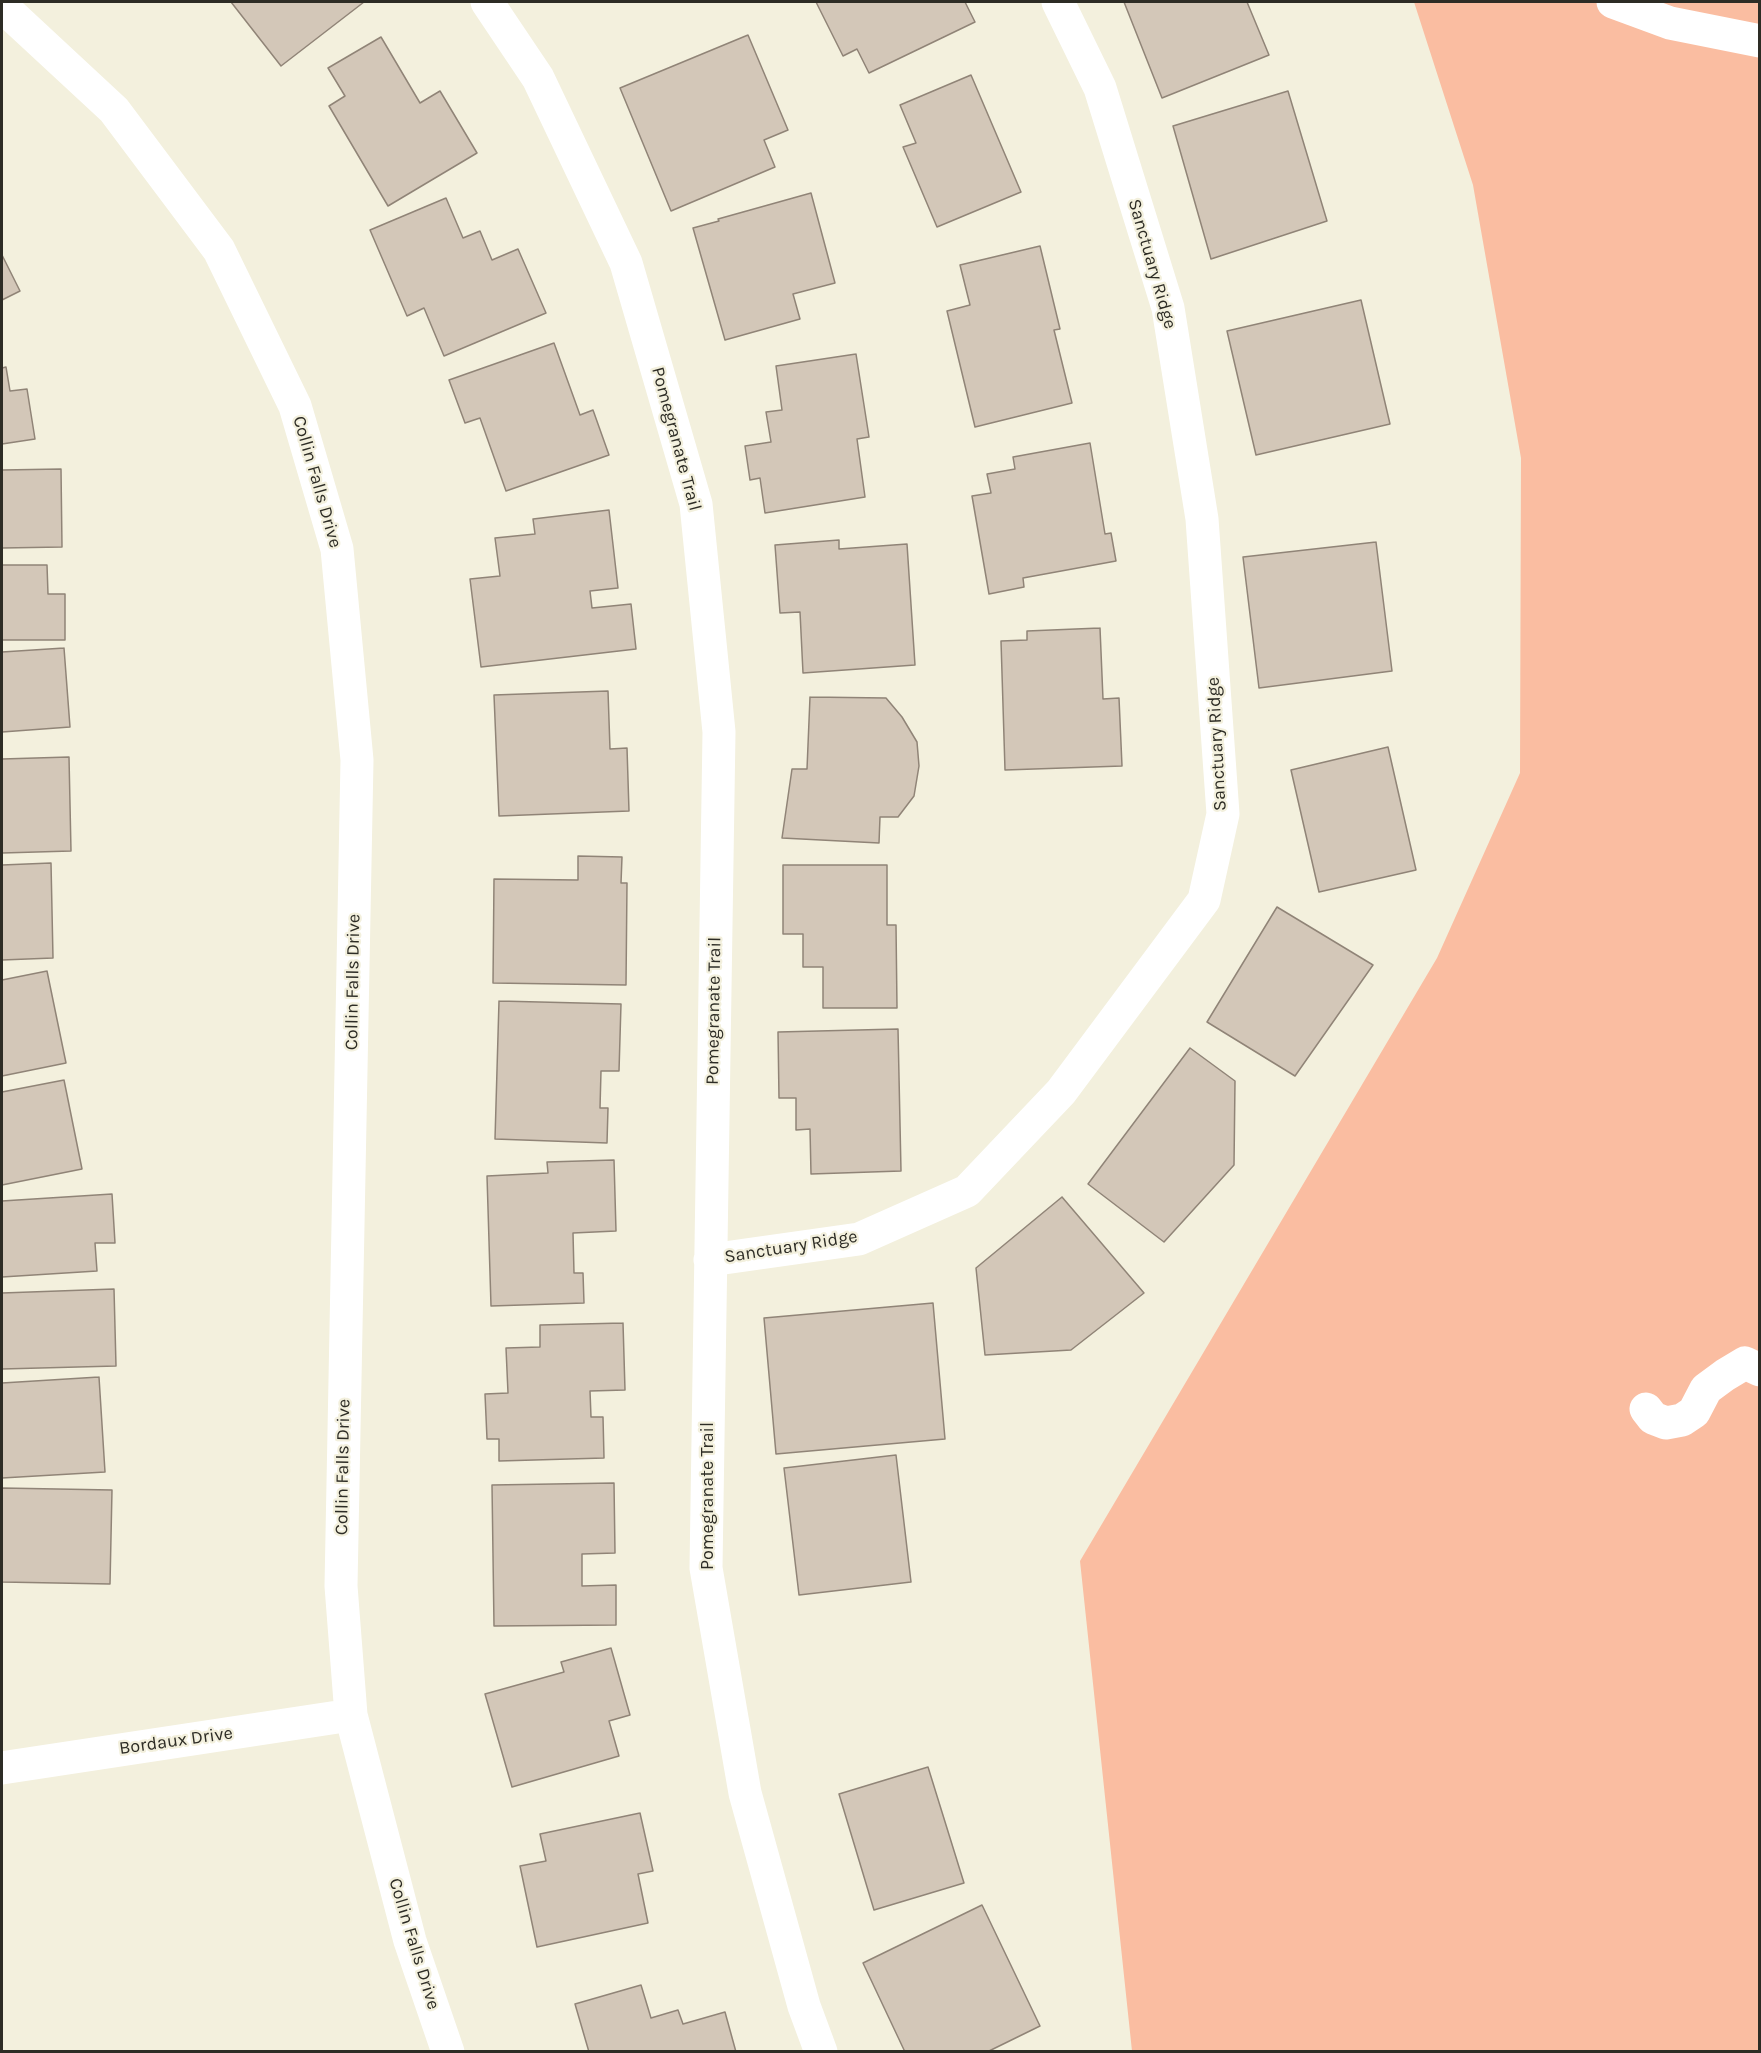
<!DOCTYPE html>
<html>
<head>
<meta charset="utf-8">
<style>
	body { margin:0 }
	#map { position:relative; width:1761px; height:2053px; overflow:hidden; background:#f3f0dd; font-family:Karla,sans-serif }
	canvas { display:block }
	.frame { position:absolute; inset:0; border:3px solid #2d2c25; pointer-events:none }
</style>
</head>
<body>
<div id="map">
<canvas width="1761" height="2053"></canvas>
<div class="frame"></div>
</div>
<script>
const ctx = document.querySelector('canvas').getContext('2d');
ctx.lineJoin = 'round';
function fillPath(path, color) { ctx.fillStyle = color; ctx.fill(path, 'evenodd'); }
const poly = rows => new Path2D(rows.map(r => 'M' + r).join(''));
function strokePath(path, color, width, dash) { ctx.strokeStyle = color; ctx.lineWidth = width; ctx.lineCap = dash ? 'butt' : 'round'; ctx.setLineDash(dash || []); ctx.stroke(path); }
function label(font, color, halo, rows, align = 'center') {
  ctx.font = font + ' Karla,sans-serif'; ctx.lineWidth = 4.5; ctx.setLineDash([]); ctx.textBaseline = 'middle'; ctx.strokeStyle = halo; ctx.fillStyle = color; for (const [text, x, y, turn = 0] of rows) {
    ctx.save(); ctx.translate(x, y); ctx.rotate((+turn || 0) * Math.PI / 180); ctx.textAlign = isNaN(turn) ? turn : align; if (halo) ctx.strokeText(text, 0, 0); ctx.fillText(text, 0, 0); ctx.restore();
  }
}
const green = poly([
	[1414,2,1759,2,1759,2051,1132,2051,1080,1561,1437,958,1520,773,1521,458,1473,185]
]);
const building = poly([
	[231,2,364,2,281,66,231,2],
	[816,2,965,2,975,22,869,73,857,49,843,56,816,2],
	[1124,2,1247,2,1269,55,1162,98,1124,2],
	[748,35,788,130,764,140,775,167,671,211,620,88,748,35],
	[381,37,420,103,440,91,477,153,388,206,329,106,345,96,328,68,381,37],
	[971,75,1021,192,937,227,903,147,916,143,900,105,971,75],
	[1288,91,1327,221,1211,259,1173,126,1288,91],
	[811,193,835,283,793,294,800,319,725,340,693,228,719,221,718,219,811,193],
	[446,198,463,238,480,231,492,260,518,249,546,313,444,356,424,308,407,316,370,230,446,198],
	[1040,246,1060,329,1054,330,1072,403,975,427,947,311,970,305,960,265,1040,246],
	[2,255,20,291,2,300,2,255],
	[1361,300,1390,424,1256,455,1227,331,1361,300],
	[554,343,580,415,593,410,609,455,506,491,480,418,465,423,449,380,554,343],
	[856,354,869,437,857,439,865,497,765,513,760,478,750,480,745,446,771,442,766,412,782,410,776,366,856,354],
	[6,367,10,391,27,389,35,439,2,444,2,368,6,367],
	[1090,443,1105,534,1111,533,1116,561,1023,578,1024,587,989,594,972,496,991,493,987,474,1015,469,1013,457,1090,443],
	[61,469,62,547,2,548,2,470,61,469],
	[609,510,618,588,590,591,592,608,631,604,636,649,481,667,470,579,500,576,495,538,535,534,533,519,609,510],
	[839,540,839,549,907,544,915,665,803,673,800,612,780,613,775,545,839,540],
	[1376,542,1392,671,1259,688,1243,557,1376,542],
	[2,565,47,565,48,594,65,594,65,640,2,640,2,565],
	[1100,628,1103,699,1119,698,1122,766,1005,770,1001,641,1027,640,1027,631,1100,628],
	[64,648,70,727,2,732,2,652,64,648],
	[608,691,610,749,627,748,629,811,499,816,494,695,608,691],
	[810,697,886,698,902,717,917,742,919,766,914,796,898,817,880,817,879,843,782,838,792,769,807,769,810,697],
	[1388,747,1416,870,1319,892,1291,770,1388,747],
	[69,757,71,851,2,853,2,759,69,757],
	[578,856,622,857,621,883,627,883,626,985,493,983,494,879,578,880,578,856],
	[51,863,53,958,2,960,2,865,51,863],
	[783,865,887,865,887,925,896,925,897,1008,823,1008,823,967,803,967,803,934,783,934,783,865],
	[1277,907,1373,965,1295,1076,1207,1022,1277,907],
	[47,971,66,1063,2,1076,2,980,47,971],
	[499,1001,621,1004,619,1071,601,1071,600,1108,608,1108,607,1143,495,1139,499,1001],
	[898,1029,901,1171,811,1174,810,1129,796,1130,796,1098,779,1098,778,1032,898,1029],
	[1190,1048,1235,1081,1234,1165,1164,1242,1088,1184,1190,1048],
	[64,1080,82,1169,2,1185,2,1092,64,1080],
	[614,1160,616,1231,573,1233,574,1273,583,1273,584,1303,491,1306,487,1176,548,1173,547,1162,614,1160],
	[112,1194,115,1243,95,1243,97,1271,2,1277,2,1201,112,1194],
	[1062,1197,1144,1293,1071,1350,985,1355,976,1268,1062,1197],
	[114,1289,116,1366,2,1369,2,1293,114,1289],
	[933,1303,945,1439,776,1454,764,1318,933,1303],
	[623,1323,625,1390,590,1391,591,1417,603,1417,604,1458,499,1461,499,1439,487,1439,485,1394,508,1393,506,1348,540,1347,540,1325,623,1323],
	[99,1377,105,1472,2,1478,2,1383,99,1377],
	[896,1455,911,1582,799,1595,784,1468,896,1455],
	[614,1483,615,1553,582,1554,582,1586,616,1585,616,1625,494,1626,492,1485,614,1483],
	[2,1488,112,1490,110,1584,2,1582,2,1488],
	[611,1648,630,1715,609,1721,619,1756,512,1787,485,1694,564,1672,561,1662,611,1648],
	[928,1767,964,1883,874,1910,839,1794,928,1767],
	[640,1813,653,1871,638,1874,648,1923,537,1947,520,1866,546,1861,540,1834,640,1813],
	[982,1905,1040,2026,987,2052,905,2052,863,1963,982,1905],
	[641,1985,651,2018,678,2010,683,2024,725,2012,736,2052,589,2052,575,2004,641,1985]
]);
const minor = poly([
	[487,2,538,78,626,263,696,504,719,732,706,1568,745,1793,804,2006,821,2052],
	[1613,2,1670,23,1760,41],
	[2,6,114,110,219,250,295,406,337,549,357,760,341,1586,351,1715,410,1941,448,2052],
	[710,1260,859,1239,967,1191,1061,1092,1204,900,1223,814,1202,519,1168,308,1100,88,1058,2],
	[1646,1409,1653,1418,1666,1423,1682,1420,1694,1412,1706,1389,1725,1375,1745,1363,1760,1370],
	[2,1768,351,1715]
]);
const streetNames = [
	["Sanctuary Ridge",1152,264,74],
	["Pomegranate Trail",676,439,75],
	["Collin Falls Drive",317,482,74],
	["Sanctuary Ridge",1217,744,-93],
	["Collin Falls Drive",353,982,-89],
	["Pomegranate Trail",714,1011,-89],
	["Sanctuary Ridge",791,1247,-9],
	["Collin Falls Drive",343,1467,-89],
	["Pomegranate Trail",708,1496,-90],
	["Bordaux Drive",176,1741,-8],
	["Collin Falls Drive",414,1944,73]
];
fillPath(green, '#fabda1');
fillPath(building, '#d3c7b8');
strokePath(building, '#908477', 1.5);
strokePath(minor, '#fff', 33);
label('18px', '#2d2c25', '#f3f0dd', streetNames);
</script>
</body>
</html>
